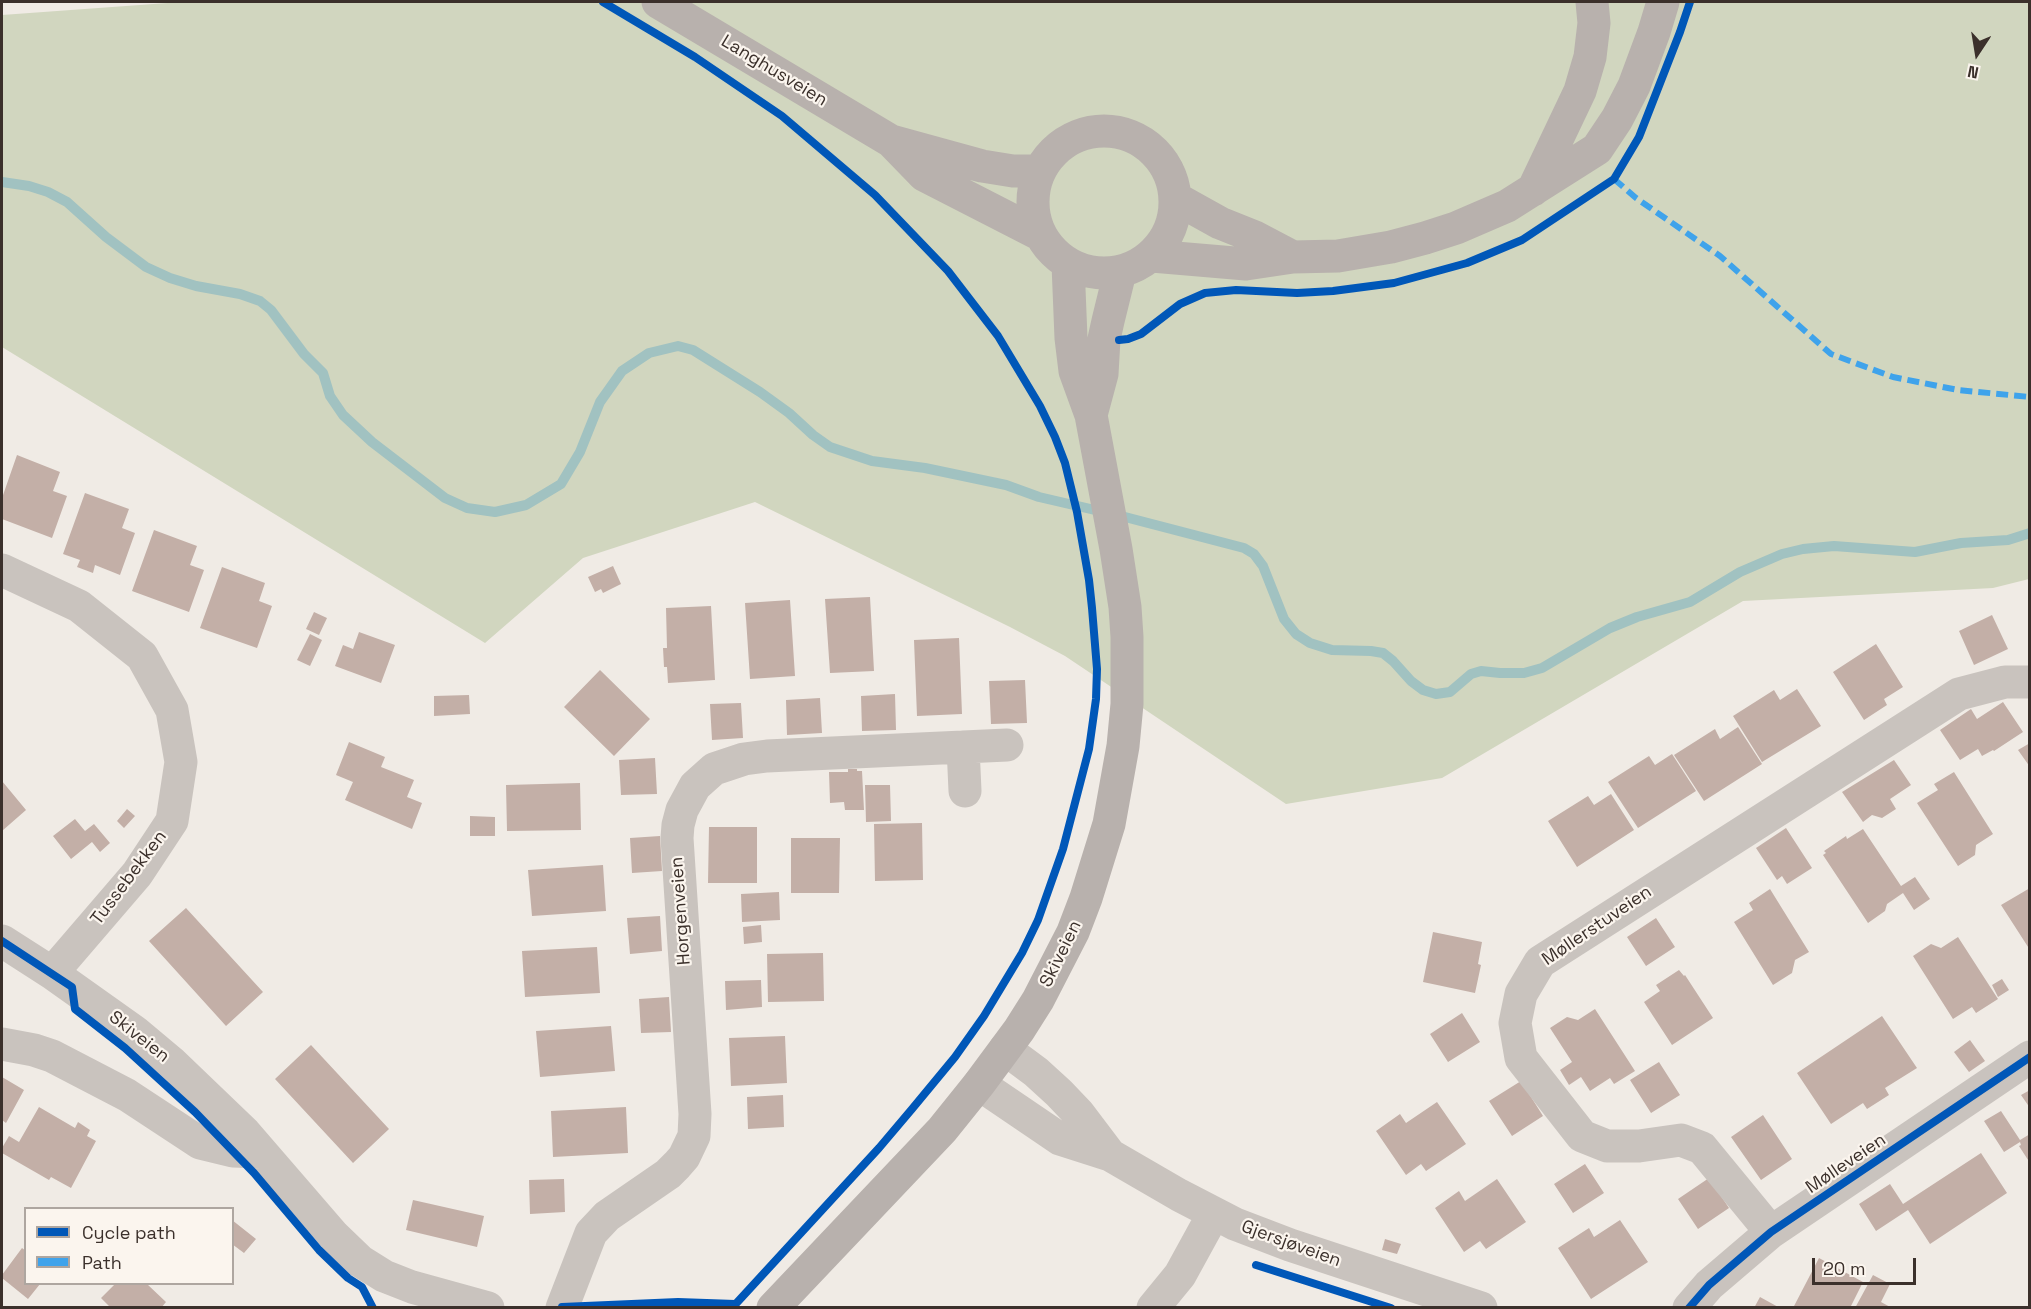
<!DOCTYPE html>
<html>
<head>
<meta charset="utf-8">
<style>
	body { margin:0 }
	#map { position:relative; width:2031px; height:1309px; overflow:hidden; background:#f0ebe5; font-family:"Space Grotesk",sans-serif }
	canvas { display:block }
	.frame { position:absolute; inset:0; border:3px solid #3b302b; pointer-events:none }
	.legend { position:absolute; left:24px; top:1207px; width:210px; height:78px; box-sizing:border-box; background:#fbf5ee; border:2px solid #aea6a0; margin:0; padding:8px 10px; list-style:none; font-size:18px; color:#3b302b }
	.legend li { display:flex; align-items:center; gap:12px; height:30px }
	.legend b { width:30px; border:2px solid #aea6a0 }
	.north { position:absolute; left:1947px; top:24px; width:60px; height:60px; -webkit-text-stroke:4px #fbf5ee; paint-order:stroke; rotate:192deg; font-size:16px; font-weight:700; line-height:24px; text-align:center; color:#3b302b }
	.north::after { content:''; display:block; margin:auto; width:21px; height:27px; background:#3b302b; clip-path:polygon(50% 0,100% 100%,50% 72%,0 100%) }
	.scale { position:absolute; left:1812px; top:1258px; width:104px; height:27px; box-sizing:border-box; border:3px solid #3b302b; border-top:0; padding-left:8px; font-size:18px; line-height:21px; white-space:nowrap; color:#3b302b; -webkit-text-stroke:4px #fbf5ee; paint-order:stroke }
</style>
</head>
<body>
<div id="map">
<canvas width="2031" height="1309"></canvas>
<div class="frame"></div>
<ul class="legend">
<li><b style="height:8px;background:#0057b8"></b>Cycle path</li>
<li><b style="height:8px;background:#3fa3eb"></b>Path</li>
</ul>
<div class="north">N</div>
<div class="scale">20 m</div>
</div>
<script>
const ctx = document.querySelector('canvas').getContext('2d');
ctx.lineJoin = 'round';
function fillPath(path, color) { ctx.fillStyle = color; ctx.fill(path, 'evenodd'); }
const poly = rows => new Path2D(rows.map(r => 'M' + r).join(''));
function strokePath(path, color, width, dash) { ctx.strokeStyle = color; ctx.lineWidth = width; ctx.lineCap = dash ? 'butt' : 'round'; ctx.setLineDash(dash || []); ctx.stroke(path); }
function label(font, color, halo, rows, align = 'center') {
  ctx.font = font + ' "Space Grotesk",sans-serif'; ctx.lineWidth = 4.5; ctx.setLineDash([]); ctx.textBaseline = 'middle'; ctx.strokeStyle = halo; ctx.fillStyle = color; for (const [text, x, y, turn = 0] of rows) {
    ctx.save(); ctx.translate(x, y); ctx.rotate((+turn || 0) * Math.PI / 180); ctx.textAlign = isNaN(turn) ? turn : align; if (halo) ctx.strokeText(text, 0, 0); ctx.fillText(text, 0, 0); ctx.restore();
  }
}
const green = poly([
	[181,2,2029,2,2029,579,1993,588,1743,601,1442,778,1286,804,1065,656,1010,627,755,502,583,558,485,643,2,347,2,15]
]);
const stream = poly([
	[2,182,29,186,48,192,67,202,106,237,146,267,170,278,196,286,240,294,260,301,271,310,304,354,323,373,330,396,343,415,372,442,445,498,467,508,495,512,526,505,561,484,580,452,600,402,622,371,649,353,678,346,693,350,760,392,789,413,813,435,830,447,872,461,925,468,1006,485,1039,497,1125,517,1244,548,1254,554,1263,566,1284,619,1296,634,1310,643,1332,650,1371,651,1383,653,1393,661,1411,681,1423,690,1436,694,1450,692,1471,674,1481,671,1500,673,1524,673,1542,668,1610,628,1637,617,1690,602,1740,572,1782,554,1803,549,1834,546,1915,552,1961,543,2008,540,2030,533]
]);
const building = poly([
	[17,455,60,472,53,491,67,496,52,538,2,519,2,498],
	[85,493,129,509,122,528,135,533,120,575,95,565,93,573,77,567,80,560,63,554],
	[154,530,197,546,190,565,204,570,189,612,132,591],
	[613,566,621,584,603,593,601,589,595,592,588,577],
	[222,567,265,583,259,601,272,606,257,648,200,628],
	[870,597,874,671,830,673,825,599],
	[790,600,795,676,750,679,745,603],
	[711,606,715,680,668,683,667,667,664,667,663,648,667,648,666,608],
	[314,612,327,618,319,635,306,629],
	[1992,615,2008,649,1974,665,1959,631],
	[359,632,395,645,381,683,335,666,343,645,353,649],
	[310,634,322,640,310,666,297,660],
	[959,638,962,714,917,716,914,640],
	[1876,644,1903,687,1884,699,1887,705,1864,720,1833,672],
	[600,670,650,719,614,756,564,707],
	[1025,680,1027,723,991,724,989,681],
	[1797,689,1821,726,1762,762,1733,716,1774,690,1780,700],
	[895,694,896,730,862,731,861,696],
	[469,695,470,714,434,716,434,696],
	[820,698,822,733,787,735,786,700],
	[2003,702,2023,732,1994,751,1993,750,1982,756,1978,749,1960,760,1940,730,1971,709,1977,719],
	[741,703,743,738,712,740,710,704],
	[1738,727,1762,764,1704,801,1674,755,1715,729,1720,739],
	[349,742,385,757,381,767,414,780,407,797,422,803,412,829,345,800,353,782,336,775],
	[2030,743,2030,767,2018,750],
	[1672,754,1696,791,1638,828,1608,782,1649,756,1655,765],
	[655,758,657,794,621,795,619,760],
	[1894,760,1911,785,1890,799,1896,809,1882,818,1872,815,1863,822,1842,792],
	[848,769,857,769,857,771,862,771,864,810,845,810,844,802,830,803,829,772,848,772],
	[1954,772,1993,834,1976,845,1975,855,1958,866,1917,803,1938,790,1934,784],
	[2,781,26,810,2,831],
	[580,783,581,830,507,831,506,785],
	[865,785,890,785,891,821,866,822],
	[1611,794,1634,830,1577,867,1548,821,1588,796,1594,805],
	[127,809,135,816,124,828,117,821],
	[470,816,495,817,495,836,470,836],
	[75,819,85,831,94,824,110,843,100,852,92,842,71,859,53,836],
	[922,823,923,880,875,881,874,824],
	[709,827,757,827,757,883,708,883],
	[1786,828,1812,868,1787,884,1782,876,1777,880,1756,848],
	[1863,829,1901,886,1915,877,1930,899,1914,910,1903,893,1887,904,1885,911,1868,923,1823,855,1826,853,1824,851,1846,836,1847,839],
	[660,836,662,871,632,873,630,838],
	[791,838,840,838,839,893,791,893],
	[603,865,606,911,532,916,528,870],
	[2030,888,2030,950,2001,905],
	[1770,889,1809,952,1795,960,1792,973,1773,985,1734,922,1753,910,1749,903],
	[779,892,780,920,742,922,741,894],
	[186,908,263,992,226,1026,149,941],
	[660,916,662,951,630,954,627,918],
	[1656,918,1675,947,1646,966,1627,937],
	[761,925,762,942,744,944,743,927],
	[1433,932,1482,942,1478,964,1481,965,1475,993,1423,982],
	[1958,937,1998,999,1976,1013,1972,1007,1953,1019,1913,956,1931,944,1941,948],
	[597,947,600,993,525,997,522,951],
	[823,953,824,1001,768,1002,767,954],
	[1679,970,1684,976,1685,975,1713,1018,1672,1045,1644,1002,1660,991,1656,985],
	[2002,979,2009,990,1998,997,1992,985],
	[761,980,762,1007,726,1010,725,981],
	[669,997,671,1032,641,1033,639,999],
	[1595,1009,1635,1071,1614,1084,1610,1078,1590,1091,1581,1077,1569,1085,1560,1070,1572,1062,1550,1028,1567,1017,1578,1020],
	[1462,1013,1480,1042,1448,1062,1430,1034],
	[1882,1016,1917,1068,1885,1088,1889,1095,1867,1109,1863,1103,1831,1124,1797,1073],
	[611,1026,615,1071,540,1077,536,1031],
	[785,1036,787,1083,731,1086,729,1038],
	[1970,1040,1985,1061,1969,1072,1954,1052],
	[311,1045,389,1129,353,1163,275,1079],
	[1659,1062,1680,1095,1651,1113,1630,1080],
	[2,1077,24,1090,6,1123,2,1120],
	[1521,1081,1543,1116,1512,1136,1489,1101],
	[2030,1090,2030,1108,2021,1095],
	[783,1095,784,1127,748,1129,747,1097],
	[1437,1102,1466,1144,1426,1171,1421,1164,1406,1175,1376,1131,1400,1114,1406,1123],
	[39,1107,75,1128,78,1122,90,1130,87,1136,96,1141,71,1188,51,1177,49,1180,2,1153,2,1148,9,1136,19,1142],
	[626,1107,628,1153,553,1157,551,1111],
	[2001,1111,2020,1140,2030,1134,2030,1163,2019,1146,2021,1145,2020,1142,2004,1152,1984,1121],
	[1763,1115,1792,1159,1761,1180,1731,1137],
	[1981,1153,2007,1193,1930,1244,1908,1210,1876,1231,1859,1204,1890,1184,1903,1204],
	[1585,1164,1604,1193,1573,1213,1554,1184],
	[1709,1178,1729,1208,1698,1229,1678,1199],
	[564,1179,565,1212,530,1214,529,1180],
	[1497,1179,1526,1222,1486,1249,1480,1241,1464,1252,1435,1208,1459,1191,1465,1201],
	[413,1200,484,1216,477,1247,406,1230],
	[232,1220,256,1239,244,1253,232,1244],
	[1620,1220,1648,1262,1591,1299,1558,1248,1589,1228,1594,1237],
	[1385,1239,1401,1244,1397,1254,1382,1250],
	[22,1248,26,1251,26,1284,40,1284,28,1299,2,1278,2,1275],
	[1819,1258,1863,1282,1850,1308,1793,1308],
	[1873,1275,1890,1284,1881,1302,1892,1308,1855,1308],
	[115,1284,147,1284,166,1302,161,1308,111,1308,101,1298],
	[1760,1297,1780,1308,1754,1308]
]);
const minor = poly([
	[2,570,79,606,142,656,172,710,181,762,172,821,137,874,52,973],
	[963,747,965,791],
	[2,941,52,973,135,1032,172,1063,245,1133,334,1236,360,1261,384,1276,412,1287,488,1308],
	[2,1044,34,1050,52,1056,127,1095,200,1143,233,1151,261,1152],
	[1005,1049,1036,1072,1059,1093,1079,1114,1110,1155],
	[979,1084,1060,1139,1110,1155,1179,1195,1235,1224,1290,1245,1481,1308],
	[1771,1232,1702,1148,1681,1140,1639,1146,1607,1146,1582,1136,1521,1058,1515,1023,1521,994,1540,962,1959,694,2005,682,2030,682],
	[562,1308,591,1233,607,1216,668,1174,677,1165,684,1157,694,1136,695,1114,677,838,678,825,682,810,695,786,714,769,744,759,767,756,1007,745],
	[1153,1308,1180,1275,1214,1213],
	[1689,1308,1709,1285,1771,1232,2030,1057]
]);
const major = poly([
	[658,2,891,141,924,175,1041,235],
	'1033 202a71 71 0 1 1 142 0a71 71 0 1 1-142 0Z',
	[891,141,982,166,1013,171,1040,171],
	[1533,190,1580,91,1590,57,1594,23,1592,2],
	[1175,198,1220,223,1255,237,1293,257],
	[1152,256,1246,264,1293,257,1338,256,1391,247,1425,238,1456,228,1507,206,1597,149,1617,119,1634,86,1654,32,1663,2],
	[1091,415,1102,374,1104,339,1108,321,1120,272],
	[773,1308,942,1130,979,1084,1019,1030,1038,1000,1073,932,1086,898,1109,824,1123,746,1127,704,1127,637,1125,607,1116,549,1091,415,1075,371,1071,338,1068,264]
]);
const quiet = poly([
	[1614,179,1636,198,1720,256,1831,354,1893,377,1958,390,2030,397]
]);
const cycleway = poly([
	[603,2,695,57,782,116,875,195,948,271,998,336,1040,406,1055,437,1065,463,1077,512,1089,580,1092,608,1097,669,1096,699,1089,749,1063,849,1038,920,1022,953,984,1016,955,1057,912,1109,879,1148,732,1308],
	[1119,340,1128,339,1141,334,1180,304,1205,293,1236,290,1297,293,1333,291,1394,283,1467,263,1522,240,1614,179,1639,137,1680,32,1690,2],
	[2,941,72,987,75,1009,125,1048,195,1112,254,1173,319,1250,348,1278,362,1287,373,1308],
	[1256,1265,1391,1308],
	[562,1307,678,1302,735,1304],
	[1689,1308,1709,1285,1771,1232,2030,1057]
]);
const streetNames = [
	["Langhusveien",774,71,31],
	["Tussebekken",129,878,-53],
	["Horgenveien",681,911,-94],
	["Møllerstuveien",1597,926,-34],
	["Skiveien",1061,954,-64],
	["Skiveien",139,1037,38],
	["Mølleveien",1846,1164,-34],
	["Gjersjøveien",1291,1244,20]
];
fillPath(green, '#d1d6bf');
strokePath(stream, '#a1c2c1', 10);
fillPath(building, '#c3afa7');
strokePath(minor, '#c9c3be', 33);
strokePath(major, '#b8b1ad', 33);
strokePath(quiet, '#3fa3eb', 6, [12, 6]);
strokePath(cycleway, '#0057b8', 8);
label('18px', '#3b302b', '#fbf5ee', streetNames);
</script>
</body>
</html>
